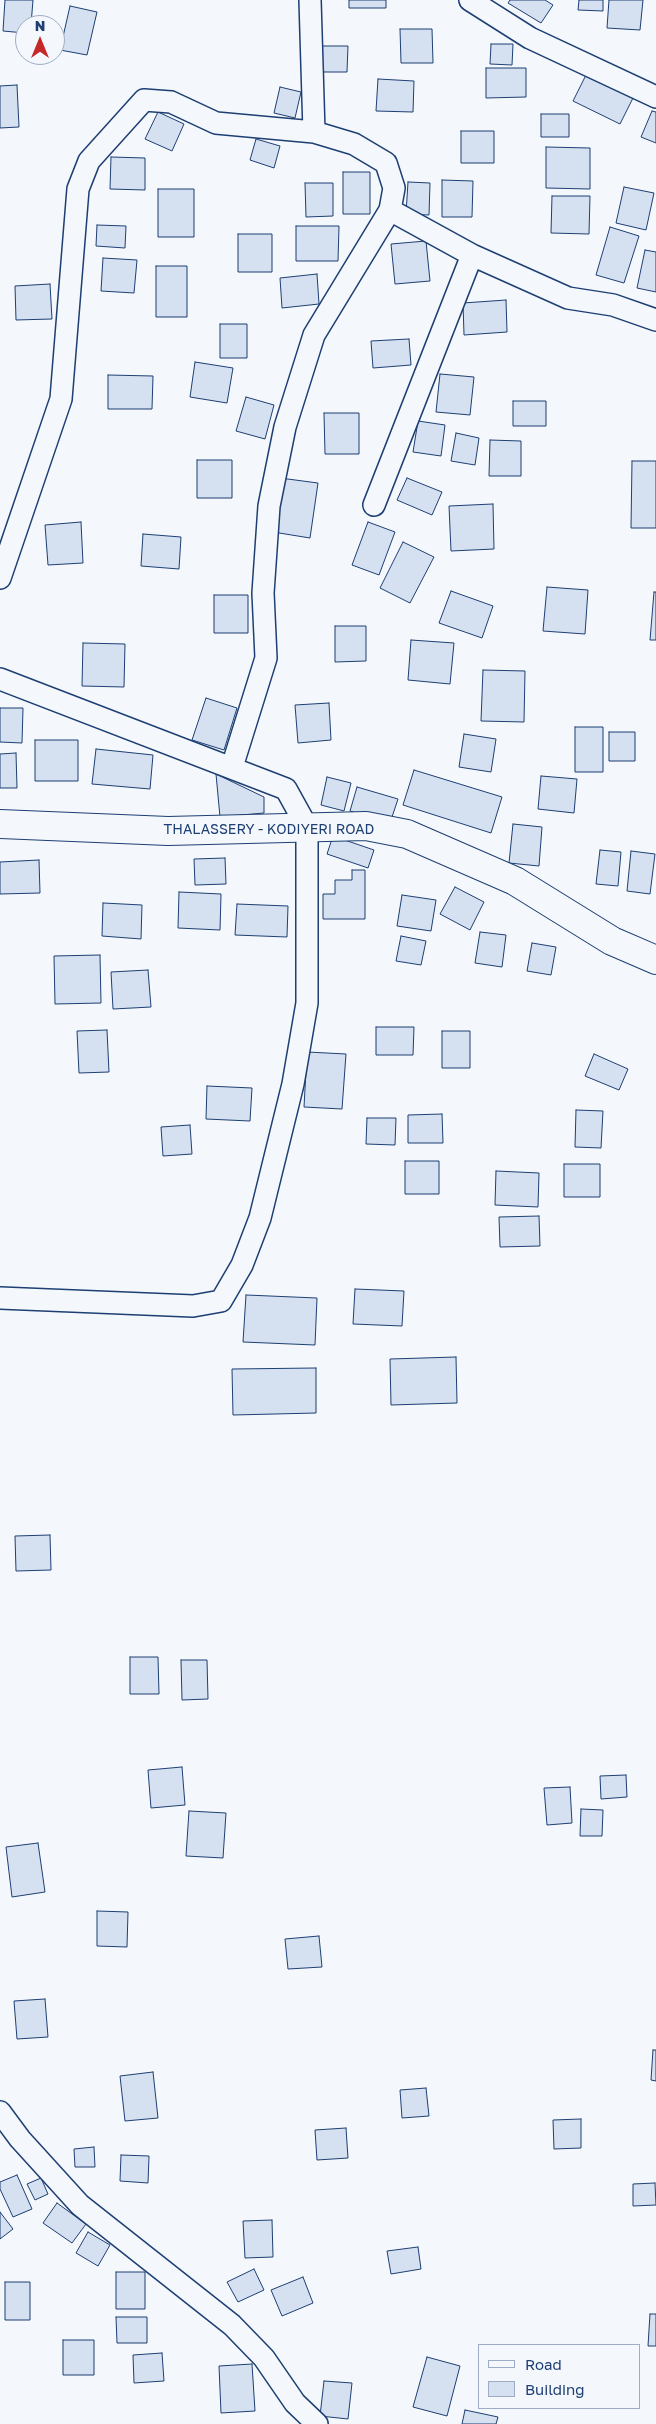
<!DOCTYPE html>
<html>
<head>
<meta charset="utf-8">
<style>
	body { margin:0 }
	#map { position:relative; width:656px; height:2424px; overflow:hidden; background:#f4f7fb; font-family:"Golos Text",sans-serif }
	canvas { display:block }
	.legend { position:absolute; left:478px; top:2344px; width:162px; height:65px; box-sizing:border-box; background:#f4f7fb; border:1px solid #9eadc5; margin:0; padding:6px 9px; list-style:none; font-size:15px; color:#1d3f73 }
	.legend li { display:flex; align-items:center; gap:10px; height:25px }
	.legend b { width:25px; border:1px solid #9eadc5 }
	.north { position:absolute; left:15px; top:15px; width:50px; height:50px; box-sizing:border-box; background:#f4f7fb; border:1px solid #9eadc5; border-radius:50%; rotate:0deg; font-size:14px; font-weight:700; line-height:20px; text-align:center; color:#1d3f73 }
	.north::after { content:''; display:block; margin:auto; width:18px; height:22px; background:#c62828; clip-path:polygon(50% 0,100% 100%,50% 72%,0 100%) }
</style>
</head>
<body>
<div id="map">
<canvas width="656" height="2424"></canvas>
<ul class="legend">
<li><b style="height:6px;background:#f4f7fb"></b>Road</li>
<li><b style="height:14px;background:#d5e0f0"></b>Building</li>
</ul>
<div class="north">N</div>
</div>
<script>
const ctx = document.querySelector('canvas').getContext('2d');
ctx.lineJoin = 'round';
function fillPath(path, color) { ctx.fillStyle = color; ctx.fill(path, 'evenodd'); }
const poly = rows => new Path2D(rows.map(r => 'M' + r).join(''));
function strokePath(path, color, width, dash) { ctx.strokeStyle = color; ctx.lineWidth = width; ctx.lineCap = dash ? 'butt' : 'round'; ctx.setLineDash(dash || []); ctx.stroke(path); }
function label(font, color, halo, rows, align = 'center') {
  ctx.font = font + ' "Golos Text",sans-serif'; ctx.lineWidth = 4; ctx.setLineDash([]); ctx.textBaseline = 'middle'; ctx.strokeStyle = halo; ctx.fillStyle = color; for (const [text, x, y, turn = 0] of rows) {
    ctx.save(); ctx.translate(x, y); ctx.rotate((+turn || 0) * Math.PI / 180); ctx.textAlign = isNaN(turn) ? turn : align; if (halo) ctx.strokeText(text, 0, 0); ctx.fillText(text, 0, 0); ctx.restore();
  }
}
const building = poly([
	[5,0,33,0,31,25,25,25,25,33,3,31,5,0],
	[349,0,386,0,386,8,349,8,349,0],
	[510,0,545,0,553,5,541,23,508,3,510,0],
	[579,0,603,0,603,11,578,10,579,0],
	[609,0,643,0,640,30,607,28,609,0],
	[70,6,97,12,87,55,60,50,70,6],
	[400,29,432,29,433,63,401,63,400,29],
	[491,44,513,44,512,65,490,64,491,44],
	[321,46,348,46,347,72,320,72,321,46],
	[486,68,526,68,526,97,486,98,486,68],
	[586,75,633,98,620,124,573,101,586,75],
	[378,79,414,81,413,112,376,111,378,79],
	[17,85,19,127,0,128,0,86,17,85],
	[280,87,301,92,295,118,274,113,280,87],
	[652,111,656,112,656,143,641,137,652,111],
	[158,112,184,124,172,151,145,139,158,112],
	[541,114,569,114,569,137,541,137,541,114],
	[461,131,494,131,494,163,461,163,461,131],
	[256,139,280,146,274,168,250,160,256,139],
	[546,147,590,148,590,189,546,188,546,147],
	[111,157,145,158,145,190,110,189,111,157],
	[343,172,370,172,370,214,343,214,343,172],
	[442,180,473,181,472,217,442,217,442,180],
	[408,182,430,183,429,215,406,214,408,182],
	[305,183,333,183,333,216,306,217,305,183],
	[624,187,654,193,646,230,616,223,624,187],
	[158,189,194,189,194,237,158,237,158,189],
	[552,196,590,196,589,234,551,233,552,196],
	[97,225,126,226,125,248,96,246,97,225],
	[296,226,339,226,338,261,296,261,296,226],
	[610,227,639,236,624,283,596,275,610,227],
	[238,234,272,234,272,272,238,272,238,234],
	[426,241,430,281,395,284,391,244,426,241],
	[645,250,656,252,656,292,637,288,645,250],
	[103,258,137,260,134,293,101,291,103,258],
	[156,266,187,266,187,317,156,317,156,266],
	[317,274,319,304,282,308,280,278,317,274],
	[50,284,52,319,16,320,15,286,50,284],
	[506,300,507,332,464,335,463,303,506,300],
	[220,324,247,324,247,358,220,358,220,324],
	[409,339,411,365,373,368,371,341,409,339],
	[195,362,233,368,227,403,190,397,195,362],
	[440,374,474,377,470,415,436,412,440,374],
	[108,375,153,376,152,409,108,409,108,375],
	[246,397,274,405,265,439,236,431,246,397],
	[513,401,546,401,546,426,513,426,513,401],
	[324,413,359,413,359,454,325,454,324,413],
	[418,421,445,425,441,456,413,452,418,421],
	[456,433,479,438,475,465,451,461,456,433],
	[490,440,521,441,521,476,489,476,490,440],
	[197,460,232,460,232,498,197,498,197,460],
	[632,461,656,461,656,528,631,528,632,461],
	[280,478,318,483,310,538,273,532,280,478],
	[407,478,442,492,432,515,397,500,407,478],
	[493,504,494,549,451,551,449,506,493,504],
	[81,522,83,563,48,565,45,525,81,522],
	[368,522,395,532,379,575,352,565,368,522],
	[143,534,181,537,179,569,141,566,143,534],
	[403,542,434,557,410,603,380,588,403,542],
	[547,587,588,590,585,634,543,631,547,587],
	[451,591,493,606,482,638,439,623,451,591],
	[654,592,656,592,656,640,650,640,654,592],
	[214,595,248,595,248,633,214,633,214,595],
	[335,626,366,626,366,661,335,662,335,626],
	[411,640,454,643,450,684,408,680,411,640],
	[83,643,125,644,124,687,82,686,83,643],
	[483,670,525,671,524,722,481,721,483,670],
	[206,698,237,708,224,750,192,740,206,698],
	[329,703,331,740,298,743,295,705,329,703],
	[0,708,23,708,22,743,0,742,0,708],
	[575,727,603,727,603,772,575,772,575,727],
	[609,732,635,732,635,761,609,761,609,732],
	[464,734,496,739,491,772,459,767,464,734],
	[35,740,78,740,78,781,35,781,35,740],
	[96,749,153,755,150,789,92,784,96,749],
	[16,753,17,788,0,788,0,754,16,753],
	[414,770,502,797,491,833,403,805,414,770],
	[216,774,264,797,264,813,220,817,216,774],
	[541,776,577,779,574,813,538,809,541,776],
	[327,777,351,783,344,811,321,805,327,777],
	[357,787,398,799,390,823,350,811,357,787],
	[513,824,542,827,539,866,509,863,513,824],
	[333,836,374,850,368,868,327,854,333,836],
	[600,850,621,852,618,886,596,884,600,850],
	[631,851,655,854,650,894,627,891,631,851],
	[225,858,226,884,195,885,194,859,225,858],
	[39,860,40,893,0,894,0,862,39,860],
	[352,870,365,870,365,919,323,919,323,894,335,894,335,880,352,880,352,870],
	[455,887,484,902,470,930,440,914,455,887],
	[179,892,221,894,220,930,178,928,179,892],
	[402,895,436,900,431,931,397,926,402,895],
	[103,903,142,905,141,939,102,936,103,903],
	[237,904,288,906,287,937,235,935,237,904],
	[480,932,506,935,502,967,475,963,480,932],
	[401,936,426,941,421,965,396,961,401,936],
	[532,943,556,947,551,975,527,971,532,943],
	[100,955,101,1003,55,1004,54,956,100,955],
	[148,970,151,1007,113,1009,111,972,148,970],
	[376,1027,414,1027,413,1055,376,1055,376,1027],
	[107,1030,109,1072,79,1073,77,1031,107,1030],
	[442,1031,470,1031,470,1068,442,1068,442,1031],
	[307,1052,346,1054,342,1109,304,1107,307,1052],
	[594,1054,628,1069,619,1090,585,1076,594,1054],
	[207,1086,252,1088,250,1121,206,1119,207,1086],
	[576,1110,603,1111,601,1148,575,1147,576,1110],
	[442,1114,443,1143,408,1143,408,1115,442,1114],
	[367,1118,396,1118,395,1145,366,1144,367,1118],
	[190,1125,192,1154,163,1156,161,1127,190,1125],
	[405,1161,439,1161,439,1194,405,1194,405,1161],
	[564,1164,600,1164,600,1197,564,1197,564,1164],
	[496,1171,539,1173,538,1207,495,1205,496,1171],
	[539,1216,540,1246,500,1247,499,1217,539,1216],
	[355,1289,404,1291,402,1326,353,1324,355,1289],
	[246,1295,317,1298,315,1345,243,1342,246,1295],
	[456,1357,457,1403,391,1405,390,1359,456,1357],
	[316,1368,316,1413,233,1415,232,1369,316,1368],
	[50,1535,51,1570,16,1571,15,1536,50,1535],
	[130,1657,158,1657,159,1694,130,1694,130,1657],
	[181,1660,207,1660,208,1699,182,1700,181,1660],
	[182,1767,185,1805,151,1808,148,1770,182,1767],
	[626,1775,627,1797,601,1799,600,1776,626,1775],
	[570,1787,572,1823,547,1825,544,1788,570,1787],
	[581,1809,603,1810,602,1836,580,1836,581,1809],
	[189,1811,226,1813,223,1858,186,1856,189,1811],
	[38,1843,45,1892,12,1897,6,1847,38,1843],
	[97,1911,128,1912,127,1947,97,1946,97,1911],
	[319,1936,322,1967,288,1969,285,1939,319,1936],
	[45,1999,48,2037,17,2039,14,2001,45,1999],
	[653,2050,656,2050,656,2081,651,2080,653,2050],
	[153,2072,158,2118,125,2121,120,2076,153,2072],
	[426,2088,429,2116,402,2118,400,2090,426,2088],
	[581,2119,581,2148,554,2149,553,2120,581,2119],
	[346,2128,348,2158,317,2160,315,2130,346,2128],
	[94,2147,95,2167,75,2167,74,2149,94,2147],
	[121,2155,149,2156,148,2183,120,2181,121,2155],
	[17,2175,32,2209,13,2217,0,2189,0,2182,17,2175],
	[41,2178,48,2194,35,2200,27,2184,41,2178],
	[655,2183,656,2205,633,2206,633,2184,655,2183],
	[57,2203,86,2224,72,2243,43,2223,57,2203],
	[0,2212,13,2229,0,2239,0,2212],
	[272,2220,273,2257,245,2258,243,2221,272,2220],
	[88,2232,110,2245,98,2266,76,2253,88,2232],
	[418,2247,421,2269,391,2274,387,2251,418,2247],
	[254,2269,264,2290,238,2302,227,2282,254,2269],
	[116,2272,145,2272,145,2309,116,2309,116,2272],
	[303,2277,313,2303,282,2316,271,2290,303,2277],
	[5,2282,30,2282,30,2320,5,2320,5,2282],
	[650,2314,656,2314,656,2346,648,2346,650,2314],
	[116,2317,147,2317,147,2343,117,2343,116,2317],
	[63,2340,94,2340,94,2375,63,2375,63,2340],
	[162,2353,164,2381,134,2383,133,2355,162,2353],
	[427,2357,460,2366,447,2416,413,2407,427,2357],
	[252,2364,255,2411,221,2413,219,2366,252,2364],
	[324,2381,352,2383,348,2419,320,2416,324,2381],
	[465,2410,498,2417,496,2424,462,2424,465,2410]
]);
const minor = poly([
	[310,0,314,132],
	[470,0,530,38,656,97],
	[390,210,472,255,568,298,613,305,656,320],
	[374,505,472,255],
	[0,578,61,399,78,189,89,161,144,100,171,102,216,123,314,132,354,144,386,163,394,188,390,210,314,335,285,427,269,506,263,593,266,658,232,767],
	[0,679,286,789,307,827,307,1003,293,1084,260,1218,242,1265,221,1301,193,1306,0,1298],
	[0,2112,20,2139,80,2205,232,2325,264,2358,295,2403,317,2424]
]);
const secondary = poly([
	[0,824,168,831,366,826,407,834,515,881,612,941,656,960]
]);
const streetNames = [
	["THALASSERY - KODIYERI ROAD",269,830]
];
fillPath(building, '#d5e0f0');
strokePath(building, '#1d3f73', 1);
strokePath(minor, '#1d3f73', 24);
strokePath(secondary, '#1d3f73', 30);
strokePath(minor, '#f4f7fb', 21);
strokePath(secondary, '#f4f7fb', 28);
label('14px', '#1d3f73', '#f4f7fb', streetNames);
</script>
</body>
</html>
